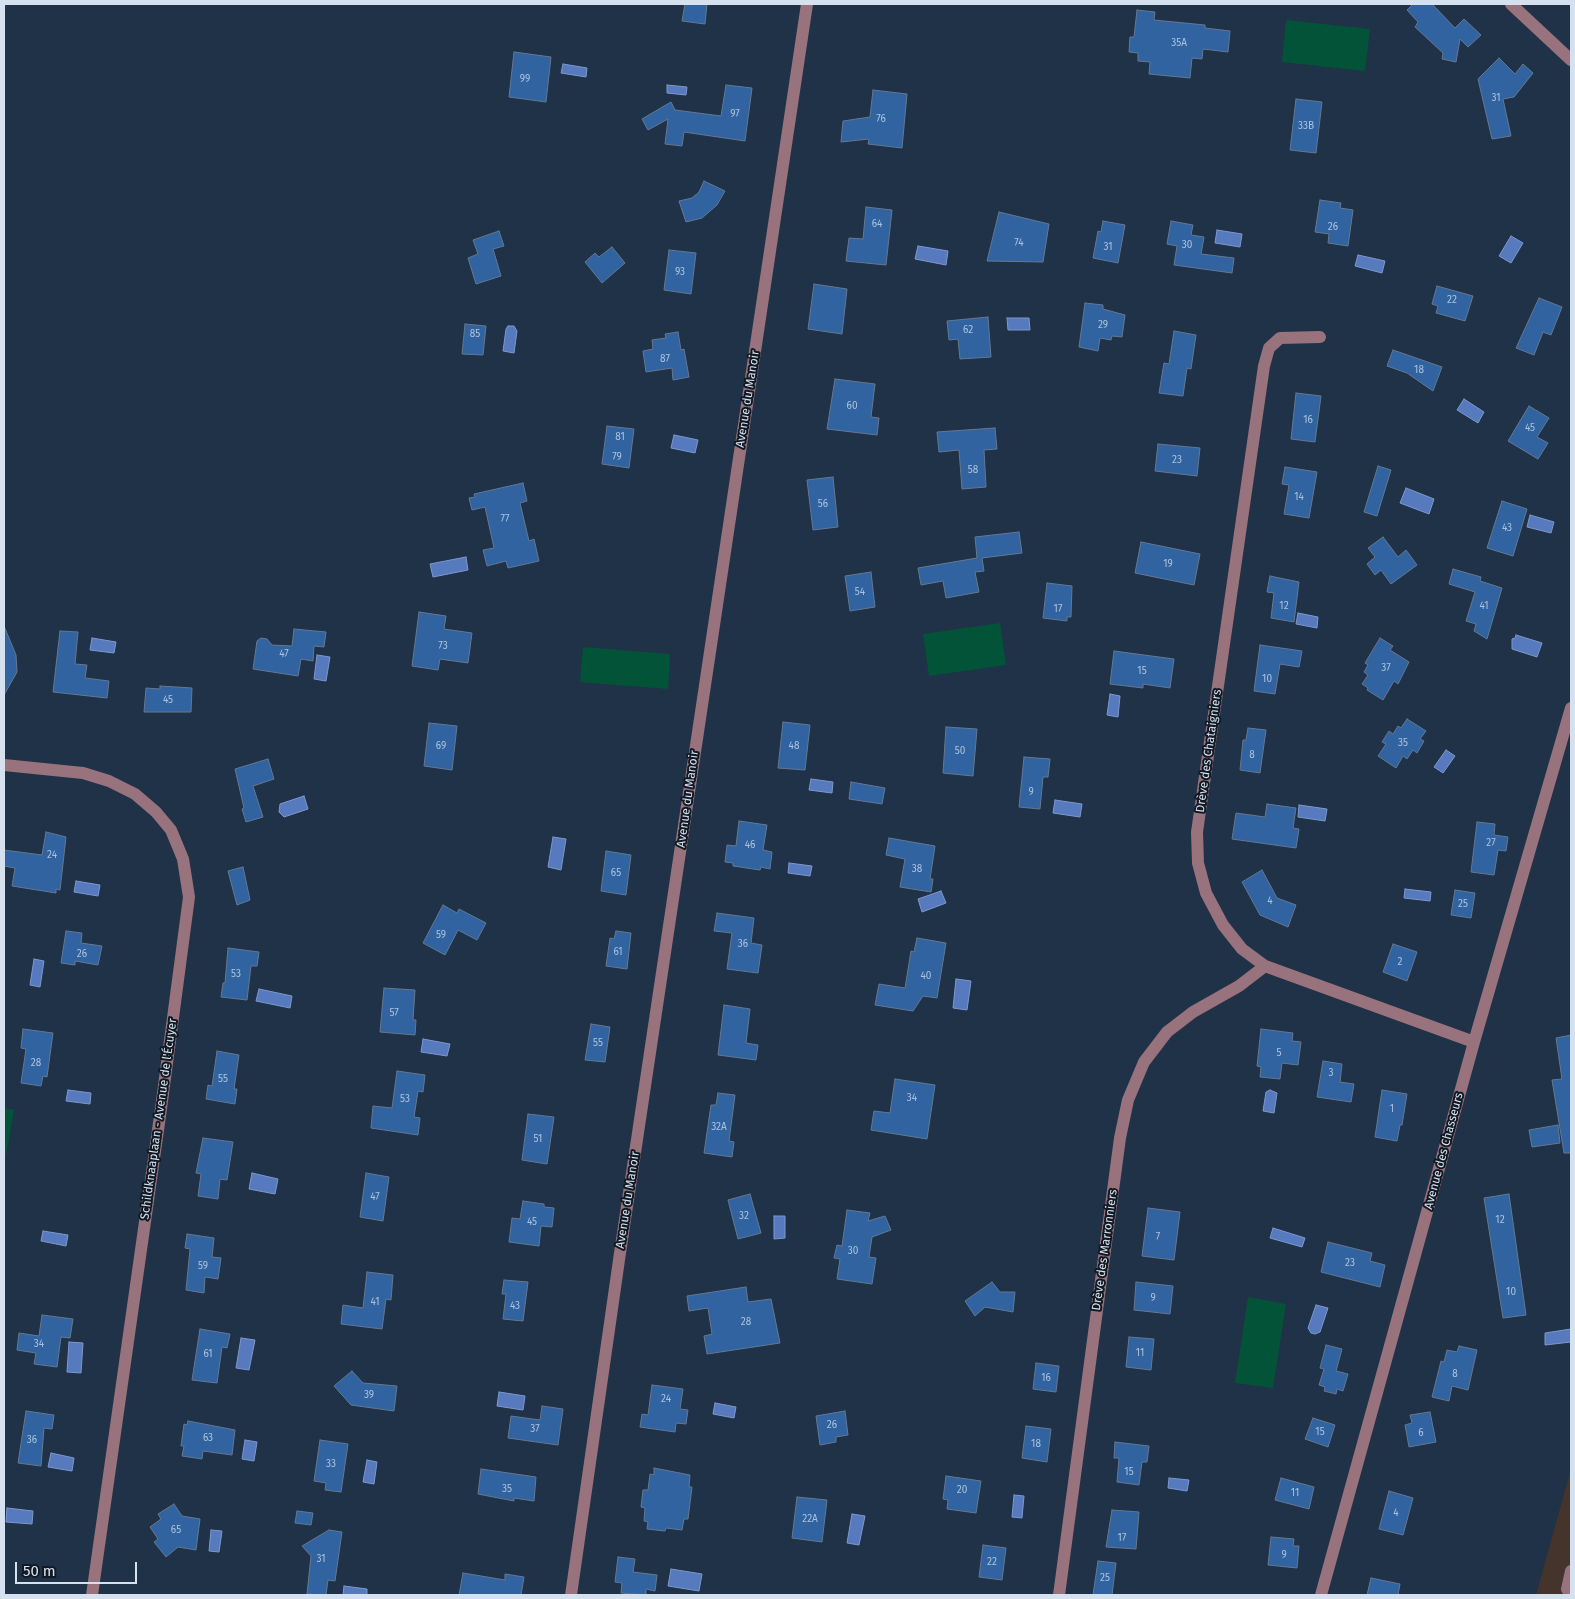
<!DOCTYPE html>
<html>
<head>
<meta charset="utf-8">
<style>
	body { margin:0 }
	#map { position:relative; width:1575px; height:1599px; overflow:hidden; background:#203247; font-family:"Fira Sans",sans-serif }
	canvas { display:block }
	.frame { position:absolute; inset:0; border:5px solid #d6e1f0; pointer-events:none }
	.scale { position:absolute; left:15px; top:1562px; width:122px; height:22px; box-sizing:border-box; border:2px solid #d6e1f0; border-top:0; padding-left:6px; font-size:15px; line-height:18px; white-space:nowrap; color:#d6e1f0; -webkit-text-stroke:4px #111923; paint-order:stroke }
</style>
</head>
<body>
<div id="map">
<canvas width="1575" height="1599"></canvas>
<div class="frame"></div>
<div class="scale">50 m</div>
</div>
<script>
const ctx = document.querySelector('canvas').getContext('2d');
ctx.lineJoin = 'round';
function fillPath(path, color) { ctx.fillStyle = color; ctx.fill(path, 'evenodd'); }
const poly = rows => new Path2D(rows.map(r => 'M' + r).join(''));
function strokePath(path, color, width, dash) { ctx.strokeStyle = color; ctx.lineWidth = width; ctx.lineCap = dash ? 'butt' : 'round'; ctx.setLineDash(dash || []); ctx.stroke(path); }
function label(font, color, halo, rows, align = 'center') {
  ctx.font = font + ' "Fira Sans",sans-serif'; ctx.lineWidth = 4; ctx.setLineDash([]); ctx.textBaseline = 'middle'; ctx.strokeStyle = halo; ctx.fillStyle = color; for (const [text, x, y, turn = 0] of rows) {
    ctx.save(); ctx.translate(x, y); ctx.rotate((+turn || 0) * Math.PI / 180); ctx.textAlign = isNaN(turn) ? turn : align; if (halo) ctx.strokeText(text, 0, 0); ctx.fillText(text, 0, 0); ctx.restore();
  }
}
const commercial = poly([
	[1571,1469,1571,1595,1536,1595]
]);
const green = poly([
	[1286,20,1370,29,1365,71,1282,62],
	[1000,623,1006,665,929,676,923,634],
	[583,647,670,654,668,689,580,682],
	[4,1108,14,1110,4,1167],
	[1248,1297,1286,1304,1273,1388,1235,1383]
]);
const water = poly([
	[563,64,587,68,586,77,561,73,563,64],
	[667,85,687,87,686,95,667,93,667,85],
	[1217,230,1242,234,1240,247,1215,243,1217,230],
	[1511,236,1523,243,1511,263,1499,256,1511,236],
	[918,246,948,251,946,265,915,259,918,246],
	[1358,255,1385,261,1382,273,1355,266,1358,255],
	[1007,318,1029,318,1030,330,1008,330,1007,318],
	[508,326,514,326,517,331,514,353,503,351,506,329,508,326],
	[1464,399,1484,412,1478,423,1457,410,1464,399],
	[674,435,698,440,695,453,671,448,674,435],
	[1406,488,1434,499,1429,514,1400,503,1406,488],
	[1530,515,1554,522,1551,533,1527,527,1530,515],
	[466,557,468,570,433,577,430,564,466,557],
	[1298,613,1318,617,1317,628,1296,624,1298,613],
	[1516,635,1542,643,1537,657,1512,649,1512,639,1515,638,1516,635],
	[92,638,116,642,114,653,90,650,92,638],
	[317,655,330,657,326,681,314,679,317,655],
	[1110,694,1120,696,1118,717,1107,715,1110,694],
	[1446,750,1455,756,1443,773,1434,767,1446,750],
	[811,779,833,782,832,793,809,790,811,779],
	[304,796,308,809,284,817,279,812,280,804,304,796],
	[1055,800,1082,804,1080,817,1053,813,1055,800],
	[1299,805,1327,809,1325,821,1298,817,1299,805],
	[553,837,566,839,561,870,548,867,553,837],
	[789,863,812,866,810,876,788,873,789,863],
	[76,881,100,885,98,896,74,892,76,881],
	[1405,889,1431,892,1430,901,1404,898,1405,889],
	[941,891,946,903,922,912,918,899,941,891],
	[34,959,44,961,40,987,30,985,34,959],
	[956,979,971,981,967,1010,953,1008,956,979],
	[259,989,292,996,290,1008,256,1001,259,989],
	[423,1039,450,1044,447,1056,421,1052,423,1039],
	[68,1090,91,1093,90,1104,66,1101,68,1090],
	[1270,1090,1277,1093,1274,1113,1263,1111,1266,1092,1270,1090],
	[252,1173,278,1179,275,1194,249,1189,252,1173],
	[774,1216,785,1216,785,1238,774,1239,774,1216],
	[1273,1228,1305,1238,1302,1247,1270,1238,1273,1228],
	[43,1231,68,1235,66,1246,41,1241,43,1231],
	[1316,1305,1328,1308,1320,1332,1315,1334,1311,1333,1308,1328,1316,1305],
	[1571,1329,1571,1342,1545,1345,1545,1333,1571,1329],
	[241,1338,255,1340,249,1370,236,1368,241,1338],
	[69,1342,83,1343,81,1373,67,1372,69,1342],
	[499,1392,525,1396,523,1410,497,1406,499,1392],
	[715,1403,736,1407,734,1418,713,1414,715,1403],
	[245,1440,257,1442,254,1461,242,1459,245,1440],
	[51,1453,74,1458,72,1471,48,1467,51,1453],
	[367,1460,377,1462,374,1484,363,1482,367,1460],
	[1169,1478,1189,1480,1187,1491,1168,1488,1169,1478],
	[1014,1495,1024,1496,1022,1518,1012,1517,1014,1495],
	[7,1508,33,1511,32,1524,6,1522,7,1508],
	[852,1514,865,1516,859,1545,847,1543,852,1514],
	[211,1530,222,1531,219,1552,209,1551,211,1530],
	[671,1569,702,1574,699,1591,668,1586,671,1569],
	[344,1586,367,1589,367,1595,343,1595,344,1586]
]);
const building = poly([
	[685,4,707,4,705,24,682,21,685,4],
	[1413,4,1432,4,1455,28,1464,19,1481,35,1468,47,1460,39,1456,62,1442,59,1443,53,1415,27,1418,22,1407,10,1413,4],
	[1137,10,1155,12,1154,20,1205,25,1205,28,1230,31,1228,52,1203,49,1202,59,1192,58,1190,78,1149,74,1150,62,1138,61,1138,53,1129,52,1130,37,1134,37,1137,10],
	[514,52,551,57,546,102,509,97,514,52],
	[1499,58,1515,74,1523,64,1533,73,1514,97,1503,99,1511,136,1492,139,1478,79,1499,58],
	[726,85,752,88,745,141,684,132,682,146,665,144,668,119,648,130,642,119,671,102,675,110,721,116,726,85],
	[873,90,907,94,902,148,868,144,869,139,841,142,843,121,870,117,873,90],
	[1296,99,1322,102,1316,153,1290,150,1296,99],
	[704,181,725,191,717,205,702,218,686,222,679,201,692,198,699,192,704,181],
	[1320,200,1341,203,1340,208,1353,210,1348,246,1328,243,1329,234,1315,232,1320,200],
	[866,207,892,210,886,265,846,261,849,238,863,239,866,207],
	[999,212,1049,224,1043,262,987,261,999,212],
	[1103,221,1125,225,1118,263,1093,258,1098,231,1101,232,1103,221],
	[1171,221,1193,225,1191,235,1204,237,1201,254,1234,258,1232,273,1174,265,1177,246,1167,244,1171,221],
	[499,231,504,246,493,249,501,276,476,284,468,258,478,254,473,240,499,231],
	[612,247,625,263,602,283,585,262,595,253,599,257,612,247],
	[669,250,696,253,691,294,664,290,669,250],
	[814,284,847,289,842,334,808,329,814,284],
	[1437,286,1473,296,1465,321,1436,313,1438,306,1432,304,1437,286],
	[1539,298,1562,307,1551,335,1543,332,1534,355,1516,348,1539,298],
	[1085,303,1103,305,1103,309,1125,315,1122,337,1112,336,1111,340,1100,338,1098,351,1079,347,1085,303],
	[988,317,991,357,960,359,958,339,949,340,947,321,988,317],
	[465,324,486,326,483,355,462,354,465,324],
	[1174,331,1196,335,1191,369,1187,368,1183,396,1159,393,1164,363,1169,364,1174,331],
	[678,332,681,350,684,349,689,377,673,380,672,368,646,372,643,351,653,349,652,340,666,338,665,334,678,332],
	[1393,350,1442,367,1433,391,1407,373,1387,366,1393,350],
	[835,379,875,384,871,417,879,418,877,435,827,429,835,379],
	[1296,393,1321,396,1315,442,1291,439,1296,393],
	[1529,406,1549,418,1537,437,1548,443,1538,459,1508,441,1529,406],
	[607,426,634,429,629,468,602,464,607,426],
	[995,428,997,449,984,450,986,487,962,489,959,450,939,452,937,432,995,428],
	[1158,444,1200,448,1197,476,1155,471,1158,444],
	[1378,466,1391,470,1377,516,1364,512,1378,466],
	[1285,467,1317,472,1309,518,1284,514,1289,485,1282,484,1285,467],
	[833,477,838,527,813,530,807,480,833,477],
	[523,483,527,501,520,503,529,541,534,539,539,561,508,568,506,561,487,566,483,550,494,548,485,507,472,510,469,498,475,497,474,494,523,483],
	[1502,501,1527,509,1513,556,1487,548,1502,501],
	[1019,532,1022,553,982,558,984,571,975,572,979,592,946,598,943,581,921,585,918,568,977,558,975,537,1019,532],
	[1383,537,1398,557,1406,550,1417,565,1391,584,1381,570,1375,575,1367,564,1375,557,1368,548,1383,537],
	[1141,542,1200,554,1194,585,1135,573,1141,542],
	[1453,569,1481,577,1480,581,1502,588,1487,639,1474,631,1476,624,1466,621,1475,592,1449,584,1453,569],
	[871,572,875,607,850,611,845,576,871,572],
	[1270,576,1299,582,1294,622,1271,618,1274,593,1267,592,1270,576],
	[1047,583,1072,586,1071,617,1067,617,1067,621,1043,618,1047,583],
	[419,612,446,616,444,629,472,633,468,663,440,659,438,670,412,666,419,612],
	[4,626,16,655,17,672,4,695,4,626],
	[294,629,326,632,324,647,314,646,313,661,301,659,298,676,253,669,257,641,261,638,267,639,272,645,292,646,294,629],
	[60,631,78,632,75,664,87,665,85,678,109,681,107,698,53,692,60,631],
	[1380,638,1393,646,1390,650,1409,662,1398,684,1394,681,1383,700,1367,690,1368,688,1362,684,1368,675,1364,672,1368,665,1365,663,1380,638],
	[1260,645,1302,651,1299,667,1280,664,1275,694,1254,691,1260,645],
	[1114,651,1174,659,1170,688,1143,684,1143,688,1110,684,1114,651],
	[160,686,192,688,191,712,144,712,146,688,160,689,160,686],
	[1407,719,1426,731,1420,739,1424,741,1417,753,1413,750,1407,759,1403,756,1396,768,1378,756,1386,744,1382,742,1389,731,1393,734,1398,726,1401,728,1407,719],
	[783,722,810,725,805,770,778,768,783,722],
	[429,723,457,726,452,770,424,766,429,723],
	[946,727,977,729,973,776,943,773,946,727],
	[1248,728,1266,730,1260,773,1240,770,1243,740,1246,740,1248,728],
	[1024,757,1050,759,1048,777,1043,777,1040,809,1019,807,1024,757],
	[268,759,274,779,253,786,263,817,246,822,242,809,244,808,235,769,268,759],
	[851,782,885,788,882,804,849,799,851,782],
	[1267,804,1296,808,1293,828,1299,829,1296,848,1232,839,1236,813,1265,817,1267,804],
	[739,821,767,825,763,850,772,852,770,869,761,867,760,870,733,866,733,863,725,862,727,845,736,846,739,821],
	[1477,822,1495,824,1494,835,1508,837,1506,851,1498,850,1494,875,1471,872,1477,822],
	[46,832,66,837,60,890,56,889,56,893,12,886,15,868,4,866,4,850,42,855,46,832],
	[889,838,935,846,930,879,933,879,931,892,900,887,905,859,886,855,889,838],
	[606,851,631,855,626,895,601,891,606,851],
	[243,867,250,900,237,905,228,871,243,867],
	[1262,870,1277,898,1296,905,1288,927,1260,915,1242,882,1262,870],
	[1455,890,1475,893,1471,918,1451,915,1455,890],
	[443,905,457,913,459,909,486,923,477,940,458,930,445,955,423,943,443,905],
	[717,913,754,918,751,943,762,945,758,973,727,969,732,933,714,931,717,913],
	[66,931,82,933,81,943,102,946,98,965,75,961,75,965,61,963,66,931],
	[616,931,631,933,627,969,606,966,610,938,614,939,616,931],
	[917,938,946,943,937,998,923,996,913,1011,875,1005,879,984,905,988,911,951,914,952,917,938],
	[1393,944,1417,952,1407,981,1383,972,1393,944],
	[228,948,259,952,257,966,251,966,247,1000,221,997,223,983,225,983,228,948],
	[384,988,415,990,413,1020,416,1020,415,1035,380,1032,384,988],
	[724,1005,750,1009,746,1043,758,1045,756,1060,718,1055,724,1005],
	[591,1024,610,1027,605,1062,585,1060,591,1024],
	[23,1029,53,1033,47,1077,43,1076,41,1086,21,1083,26,1049,21,1048,23,1029],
	[1261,1029,1293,1033,1292,1041,1301,1042,1298,1065,1282,1063,1280,1079,1260,1077,1261,1067,1257,1066,1261,1029],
	[1571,1035,1571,1153,1564,1153,1552,1080,1562,1079,1556,1038,1571,1035],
	[217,1051,239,1055,234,1089,237,1089,235,1104,206,1099,208,1085,212,1086,217,1051],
	[1323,1061,1342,1064,1340,1082,1354,1084,1351,1102,1317,1097,1323,1061],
	[397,1071,425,1075,423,1092,418,1091,414,1117,420,1118,418,1135,371,1128,373,1106,392,1108,397,1071],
	[895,1079,935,1085,927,1139,871,1130,874,1111,890,1113,895,1079],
	[1382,1090,1407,1094,1402,1125,1400,1125,1397,1141,1375,1137,1382,1090],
	[718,1093,735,1095,729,1141,734,1142,732,1157,704,1153,711,1105,716,1105,718,1093],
	[528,1114,554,1117,547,1164,522,1160,528,1114],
	[1558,1125,1560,1143,1532,1147,1529,1130,1558,1125],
	[203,1138,233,1142,227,1180,220,1179,218,1199,198,1196,201,1174,196,1173,203,1138],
	[366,1173,389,1177,383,1221,360,1217,366,1173],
	[750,1194,761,1233,738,1239,728,1200,750,1194],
	[1509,1194,1526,1315,1503,1318,1484,1198,1509,1194],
	[523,1201,544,1204,544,1207,554,1208,552,1227,541,1226,539,1246,509,1242,512,1218,520,1219,523,1201],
	[1148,1208,1180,1212,1174,1260,1142,1256,1148,1208],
	[847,1210,870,1213,868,1221,885,1216,891,1230,872,1237,869,1257,876,1258,872,1284,837,1279,840,1259,834,1258,837,1245,842,1246,847,1210],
	[187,1234,214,1238,212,1257,221,1258,218,1279,205,1277,204,1293,186,1290,190,1249,185,1248,187,1234],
	[1328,1242,1372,1253,1370,1261,1385,1265,1380,1287,1321,1272,1328,1242],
	[367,1272,393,1275,391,1300,386,1299,382,1329,341,1324,343,1305,363,1308,367,1272],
	[504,1280,528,1282,523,1321,503,1319,506,1294,502,1294,504,1280],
	[992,1282,1000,1292,1015,1292,1013,1312,985,1307,975,1316,965,1301,992,1282],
	[1136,1282,1173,1286,1170,1314,1134,1310,1136,1282],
	[746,1287,748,1302,771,1299,780,1343,707,1354,704,1336,712,1334,708,1308,689,1311,687,1296,746,1287],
	[42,1315,73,1319,70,1338,61,1337,57,1367,34,1364,36,1353,17,1350,19,1333,39,1336,42,1315],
	[200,1329,230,1334,227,1348,222,1347,217,1383,192,1380,200,1329],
	[1129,1337,1154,1339,1151,1370,1126,1367,1129,1337],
	[1326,1345,1342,1349,1336,1371,1348,1374,1343,1391,1337,1389,1336,1394,1324,1391,1325,1387,1319,1385,1324,1369,1320,1368,1326,1345],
	[1459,1346,1477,1350,1468,1390,1452,1386,1449,1401,1432,1397,1441,1361,1444,1362,1447,1350,1457,1352,1459,1346],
	[1036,1363,1059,1366,1056,1392,1033,1389,1036,1363],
	[352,1371,363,1383,397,1386,394,1411,351,1405,334,1386,352,1371],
	[652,1385,683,1389,680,1409,688,1410,686,1424,676,1423,675,1432,640,1427,642,1414,648,1415,652,1385],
	[542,1406,563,1409,558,1445,508,1438,511,1416,540,1420,542,1406],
	[26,1411,54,1415,52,1429,44,1428,41,1466,18,1463,26,1411],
	[845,1411,848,1435,836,1437,836,1442,820,1445,816,1416,845,1411],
	[1430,1412,1436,1442,1409,1447,1405,1425,1412,1423,1410,1415,1430,1412],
	[1313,1418,1335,1425,1328,1447,1305,1439,1313,1418],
	[188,1421,235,1430,232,1455,203,1451,202,1459,182,1456,184,1446,181,1446,184,1424,187,1425,188,1421],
	[1026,1426,1051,1429,1047,1462,1022,1458,1026,1426],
	[320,1440,348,1444,341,1492,325,1490,326,1483,314,1481,320,1440],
	[1115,1442,1149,1446,1147,1462,1142,1462,1139,1485,1117,1482,1119,1458,1114,1458,1115,1442],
	[654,1468,690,1475,689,1487,692,1487,688,1519,684,1519,682,1530,666,1528,665,1531,647,1529,648,1522,644,1521,645,1508,641,1507,643,1490,648,1490,650,1474,654,1475,654,1468],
	[481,1469,536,1477,534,1501,514,1498,514,1501,478,1494,481,1469],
	[946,1476,981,1481,976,1513,947,1509,948,1500,943,1499,946,1476],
	[1281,1478,1314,1487,1309,1509,1275,1500,1281,1478],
	[1389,1491,1413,1498,1403,1535,1379,1529,1389,1491],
	[797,1497,827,1500,822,1542,792,1538,797,1497],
	[174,1504,182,1516,200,1519,196,1550,178,1547,166,1557,154,1542,158,1539,150,1527,161,1519,158,1514,174,1504],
	[1112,1510,1139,1512,1136,1549,1106,1547,1112,1510],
	[297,1511,313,1513,311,1525,295,1523,297,1511],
	[329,1530,342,1532,335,1581,328,1580,326,1595,307,1594,311,1556,302,1546,329,1530],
	[1271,1537,1294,1539,1293,1546,1299,1546,1297,1568,1268,1565,1271,1537],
	[983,1545,1006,1548,1002,1580,979,1577,983,1545],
	[618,1557,635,1559,633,1572,657,1575,655,1591,646,1589,646,1595,621,1593,622,1583,615,1582,618,1557],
	[1098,1561,1116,1563,1112,1595,1093,1595,1098,1561],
	[463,1573,505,1580,505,1574,524,1577,521,1595,459,1595,463,1573],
	[1371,1578,1400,1584,1398,1595,1367,1595,1371,1578]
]);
const minor = poly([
	[1511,4,1571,60],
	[1320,337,1280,338,1269,348,1264,366,1197,832,1198,863,1206,893,1223,925,1242,949,1265,966,1474,1042],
	[4,765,83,773,109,781,135,794,156,812,171,830,183,859,189,897,160,1116,92,1595],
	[571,1595,620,1253,807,4],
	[1059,1595,1120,1138,1128,1100,1144,1062,1167,1032,1193,1012,1239,986,1265,966],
	[1321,1595,1474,1042,1571,708],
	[1571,1595,1567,1589,1571,1571]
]);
const numberNames = [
	["35A",1179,43],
	["99",525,79],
	["31",1496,98],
	["97",735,114],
	["76",881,119],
	["33B",1306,126],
	["64",877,224],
	["26",1333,227],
	["74",1019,243],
	["30",1187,245],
	["31",1108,247],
	["93",680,272],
	["22",1452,300],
	["29",1103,325],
	["62",968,330],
	["85",475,334],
	["87",665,359],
	["18",1419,370],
	["60",852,406],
	["16",1308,420],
	["45",1530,428],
	["81",620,437],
	["79",617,457],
	["23",1177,460],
	["58",973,470],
	["14",1299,497],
	["56",823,504],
	["77",505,519],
	["43",1507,528],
	["19",1168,564],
	["54",860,592],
	["12",1284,606],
	["41",1484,606],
	["17",1058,609],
	["73",443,646],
	["47",284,654],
	["37",1386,668],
	["15",1142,671],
	["10",1267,679],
	["45",168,700],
	["35",1403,743],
	["69",441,746],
	["48",794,746],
	["50",960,751],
	["8",1252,755],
	["9",1031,792],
	["27",1491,843],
	["46",750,845],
	["24",52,855],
	["38",917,869],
	["65",616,873],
	["4",1270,901],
	["25",1463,904],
	["59",441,935],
	["36",743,944],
	["61",618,952],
	["26",82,954],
	["2",1400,962],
	["53",236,974],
	["40",926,976],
	["57",394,1013],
	["55",598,1043],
	["5",1279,1053],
	["28",36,1063],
	["3",1331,1073],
	["55",223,1079],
	["34",912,1098],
	["53",405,1099],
	["1",1392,1109],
	["32A",719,1127],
	["51",538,1139],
	["47",375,1197],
	["32",744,1216],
	["12",1500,1220],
	["45",532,1222],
	["7",1158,1237],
	["30",853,1251],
	["23",1350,1263],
	["59",203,1266],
	["10",1511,1292],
	["9",1153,1298],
	["41",375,1302],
	["43",515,1306],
	["28",746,1322],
	["34",39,1344],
	["11",1140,1353],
	["61",208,1354],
	["8",1455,1374],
	["16",1046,1378],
	["39",369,1395],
	["24",666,1399],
	["26",832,1425],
	["37",535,1429],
	["15",1320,1432],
	["6",1421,1433],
	["63",208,1438],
	["36",32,1440],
	["18",1036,1444],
	["33",331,1464],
	["15",1129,1472],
	["35",507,1489],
	["20",962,1490],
	["11",1295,1493],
	["4",1396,1513],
	["22A",810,1519],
	["65",176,1530],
	["17",1122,1538],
	["9",1284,1555],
	["31",321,1559],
	["22",992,1562],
	["25",1105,1578]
];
const streetNames = [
	["Avenue du Manoir",748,399,-81],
	["Drève des Chataigniers",1209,751,-82],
	["Avenue du Manoir",688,799,-82],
	["Schildknaaplaan - Avenue de l'Écuyer",159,1119,-82],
	["Avenue des Chasseurs",1444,1151,-75],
	["Avenue du Manoir",628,1200,-81],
	["Drève des Marronniers",1105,1250,-82]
];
fillPath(commercial, '#45342b');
fillPath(green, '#035339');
fillPath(water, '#5779be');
strokePath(water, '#7d98cd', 1);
fillPath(building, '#3063a0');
strokePath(building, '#657891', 1);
strokePath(minor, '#98727c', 12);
label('10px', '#acc2dc', null, numberNames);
label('12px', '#d6e1f0', '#111923', streetNames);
</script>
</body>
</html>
